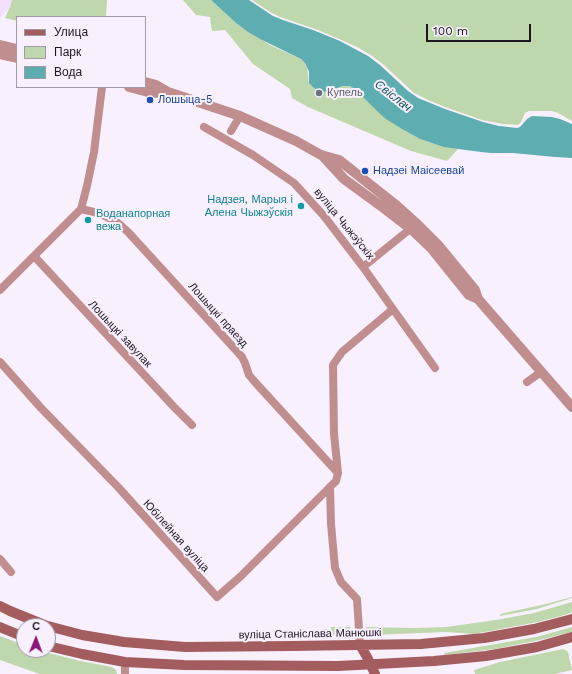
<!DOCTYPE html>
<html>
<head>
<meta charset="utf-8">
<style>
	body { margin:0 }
	#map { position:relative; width:572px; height:674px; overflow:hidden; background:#f9f0fe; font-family:"Work Sans",sans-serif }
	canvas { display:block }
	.legend { position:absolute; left:16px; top:16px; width:130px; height:72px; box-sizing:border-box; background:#f9f0fe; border:1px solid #a199a4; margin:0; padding:5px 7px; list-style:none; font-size:12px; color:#1c161e }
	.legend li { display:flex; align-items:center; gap:8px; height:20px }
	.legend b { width:20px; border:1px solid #a199a4 }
	.north { position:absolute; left:16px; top:618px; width:40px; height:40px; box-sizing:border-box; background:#f9f0fe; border:1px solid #a199a4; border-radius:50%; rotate:1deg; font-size:11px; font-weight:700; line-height:16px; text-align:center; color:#1c161e }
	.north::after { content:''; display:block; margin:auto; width:14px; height:18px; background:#8c1a7d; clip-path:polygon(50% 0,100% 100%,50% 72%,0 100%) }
	.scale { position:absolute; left:426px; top:24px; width:105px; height:18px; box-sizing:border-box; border:2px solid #1c161e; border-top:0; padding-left:5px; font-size:12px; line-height:14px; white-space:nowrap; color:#1c161e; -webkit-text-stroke:3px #f9f0fe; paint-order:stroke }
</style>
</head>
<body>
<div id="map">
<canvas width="572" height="674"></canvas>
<ul class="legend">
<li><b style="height:5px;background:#a45d5f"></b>Улица</li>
<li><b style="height:11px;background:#bfd7ad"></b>Парк</li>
<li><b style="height:11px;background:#5eadb0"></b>Вода</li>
</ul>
<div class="north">С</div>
<div class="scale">100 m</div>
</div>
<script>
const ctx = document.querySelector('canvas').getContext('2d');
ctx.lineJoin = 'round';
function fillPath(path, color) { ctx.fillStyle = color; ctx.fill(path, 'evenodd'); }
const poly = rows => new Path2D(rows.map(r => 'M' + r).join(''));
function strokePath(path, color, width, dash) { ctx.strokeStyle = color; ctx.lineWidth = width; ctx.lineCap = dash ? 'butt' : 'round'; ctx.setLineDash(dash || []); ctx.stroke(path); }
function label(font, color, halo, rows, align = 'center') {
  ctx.font = font + ' "Work Sans",sans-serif'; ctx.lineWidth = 4; ctx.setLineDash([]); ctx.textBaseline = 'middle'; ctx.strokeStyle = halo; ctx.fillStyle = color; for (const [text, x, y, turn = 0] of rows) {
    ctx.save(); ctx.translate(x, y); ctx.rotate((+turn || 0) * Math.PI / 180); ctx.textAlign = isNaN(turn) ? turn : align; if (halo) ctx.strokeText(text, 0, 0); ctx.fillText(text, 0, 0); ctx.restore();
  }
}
const built = poly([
	[0,0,12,0,10,7,0,18]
]);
const green = poly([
	[12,0,107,0,106,17,17,17,17,21,5,18,10,7],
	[183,0,211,0,236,23,248,32,272,46,301,59,305,63,307,67,309,83,321,92,328,92,342,86,350,86,357,90,378,112,402,129,420,139,432,143,458,149,447,161,411,151,308,107,292,98,290,89,253,64,225,30,212,31,210,17,196,15],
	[252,0,572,0,572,121,558,113,552,111,529,111,525,113,521,122,518,125,503,124,482,120,445,107,428,100,414,93,384,65,372,56,359,48,346,42,318,30,280,17,270,12],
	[572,597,572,598,537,609,500,616,500,614,546,604],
	[572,602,572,612,568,614,538,622,474,634,446,632,372,635,366,627,414,628,446,627,496,620,534,613],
	[331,627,351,627,346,634,343,635,322,635,323,629,331,629],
	[572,627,572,632,540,640,495,649,445,655,444,653,536,637],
	[0,636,24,645,24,650,37,650,80,661,112,667,116,670,117,674,40,674,31,671,0,660],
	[563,649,567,651,568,652,572,670,555,674,475,674,474,670,500,662]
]);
const water = poly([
	[211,0,249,0,273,16,283,20,313,30,340,41,368,56,380,65,408,91,418,98,445,109,483,122,499,126,517,128,520,127,527,119,532,116,552,117,560,119,572,124,572,158,555,157,513,153,490,153,473,151,444,147,420,139,402,129,386,119,378,112,362,96,353,88,350,86,342,86,331,91,324,92,318,91,313,87,309,83,309,72,307,67,305,63,301,59,260,39,248,32,236,23]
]);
const minor = poly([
	[204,127,253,155,294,183,324,216,363,267,435,368],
	[231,131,240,116],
	[81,209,98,213,107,217,118,223,128,232,234,348,242,357,245,363,249,375,254,381,338,473],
	[34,256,174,407,192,425],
	[363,267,415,225],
	[0,290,81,209,87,186,94,152,102,87],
	[0,362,41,408,118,487,217,597,241,576,336,481,338,473,334,434,333,365,342,352,393,309],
	[527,382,541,372],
	[330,487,331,524,335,568,341,582,357,599,360,645],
	[0,559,11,572],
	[125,674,125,662]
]);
const tertiary = poly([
	[0,45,17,49],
	[0,54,17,58],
	[145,82,156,85,168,92,240,116,296,141,321,155,339,160,397,206,417,224,438,245,475,290,478,299,572,407],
	[129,87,152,93,168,92],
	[322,155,344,179,385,209,411,229,432,249,469,295,478,299]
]);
const secondary = poly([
	[0,606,10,611,47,626],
	[48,626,82,635,124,642,185,647,292,646,421,644,484,638,534,629,572,619],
	[0,627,24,637],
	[360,645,367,657,375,674],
	[48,646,82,654,125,662,184,665,338,666,434,661,486,656,537,647,572,637]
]);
const markers = [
	[319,93,4,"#6b7280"],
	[150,100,4,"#1a4fb4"],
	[365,171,4,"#1a4fb4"],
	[301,206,4,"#0f9aa8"],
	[88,220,4,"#0f9aa8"]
];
const worshipNames = [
	["Купель",327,93]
];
const transitNames = [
	["Лошыца-5",158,100],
	["Надзеі Маісеевай",373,171]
];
const cultureNames = [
	["Надзея, Марыя і",293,200],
	["Алена Чыжэўскія",293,213],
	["Воданапорная",96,214,"left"],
	["вежа",96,227,"left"]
];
const streetNames = [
	["вуліца Чыжэўскіх",344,224,51],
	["Лошыцкі праезд",218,315,48],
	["Лошыцкі завулак",120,334,47],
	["Юбілейная вуліца",176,536,48],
	["вуліца Станіслава Манюшкі",310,634,-1]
];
const waterNames = [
	["Свіслач",393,96,38]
];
fillPath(built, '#f3defc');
fillPath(green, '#bfd7ad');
fillPath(water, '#5eadb0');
strokePath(minor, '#c18e8f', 8);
strokePath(tertiary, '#c18e8f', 10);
strokePath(secondary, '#a45d5f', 10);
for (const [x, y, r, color] of markers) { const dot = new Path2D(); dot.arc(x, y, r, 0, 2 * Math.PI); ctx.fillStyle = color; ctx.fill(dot); strokePath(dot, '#f9f0fe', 1.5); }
label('11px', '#5b616d', '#f9f0fe', worshipNames, 'left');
label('11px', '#164399', '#f9f0fe', transitNames, 'left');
label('11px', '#0d838f', '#f9f0fe', cultureNames, 'right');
label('11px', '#1c161e', '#f9f0fe', streetNames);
label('italic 12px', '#12575a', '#f9f0fe', waterNames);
</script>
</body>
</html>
